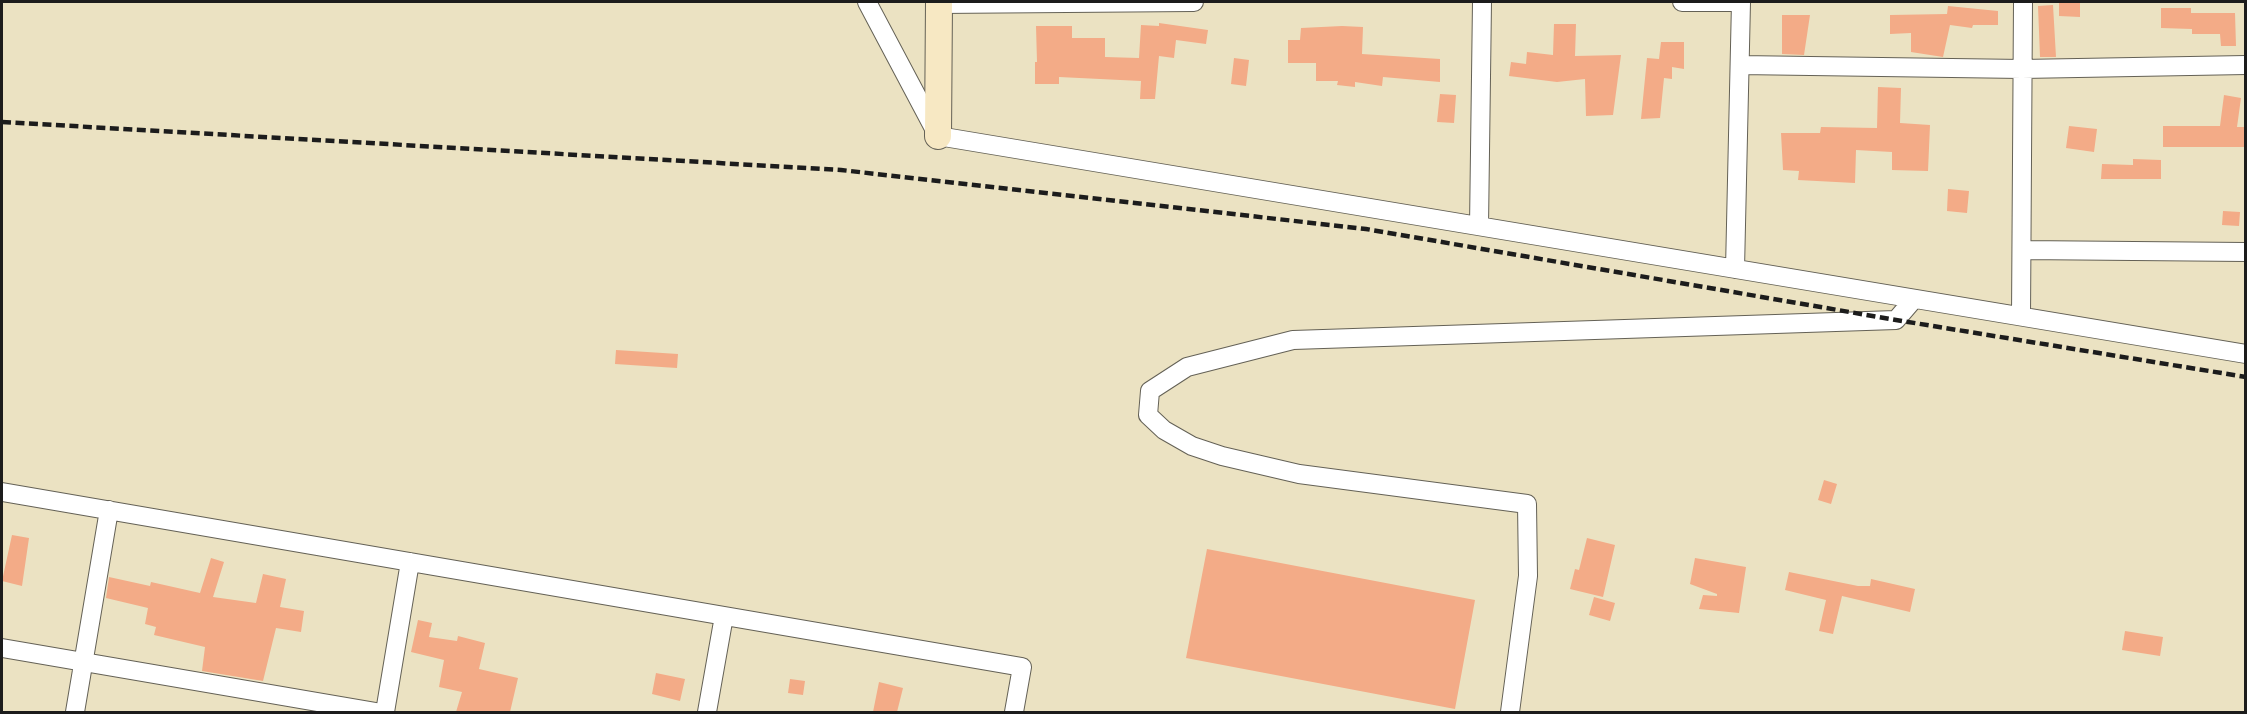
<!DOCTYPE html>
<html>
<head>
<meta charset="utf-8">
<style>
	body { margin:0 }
	#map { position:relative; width:2247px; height:714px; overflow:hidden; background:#ebe2c2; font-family:Dekko,sans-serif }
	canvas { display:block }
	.frame { position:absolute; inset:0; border:3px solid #1c1c1c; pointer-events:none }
</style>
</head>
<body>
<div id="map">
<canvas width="2247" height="714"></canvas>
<div class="frame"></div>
</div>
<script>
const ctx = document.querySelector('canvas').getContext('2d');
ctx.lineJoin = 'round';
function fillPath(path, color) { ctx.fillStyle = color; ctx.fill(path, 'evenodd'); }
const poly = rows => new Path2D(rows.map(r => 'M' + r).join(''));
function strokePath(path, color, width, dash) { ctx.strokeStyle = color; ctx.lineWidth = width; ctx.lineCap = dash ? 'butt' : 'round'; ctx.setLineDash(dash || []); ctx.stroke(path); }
const building = poly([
	[2059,2,2080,2,2080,17,2059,16],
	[2053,5,2056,57,2040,57,2038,6],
	[1948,6,1998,11,1998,25,1973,25,1972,28,1950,25,1943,57,1911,52,1911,33,1890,34,1890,15,1947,14],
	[2161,8,2191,8,2191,13,2235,13,2236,46,2221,46,2220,34,2192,34,2192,29,2161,28],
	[1782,15,1810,15,1804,55,1782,54],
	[1159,23,1208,30,1206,44,1176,40,1174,58,1159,56,1155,99,1140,99,1141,81,1059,77,1059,84,1035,84,1035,62,1037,62,1036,26,1072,26,1072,38,1105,38,1105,57,1139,58,1141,25,1159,26],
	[1554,24,1576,24,1575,56,1621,55,1613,115,1586,116,1585,79,1557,82,1509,76,1511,62,1526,64,1527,52,1553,55],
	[1342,26,1363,27,1362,54,1440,59,1440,82,1383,77,1382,86,1355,82,1355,87,1337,85,1338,81,1316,81,1316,63,1288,63,1288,40,1300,40,1301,28],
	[1661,42,1684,42,1684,69,1672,67,1672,79,1664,78,1660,118,1641,119,1647,58,1659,59],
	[1234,58,1249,60,1246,86,1231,84],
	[1878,87,1901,88,1900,123,1930,125,1928,171,1892,170,1892,152,1856,150,1855,183,1798,180,1799,171,1783,170,1781,133,1820,133,1821,127,1877,128],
	[1440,94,1456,95,1454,123,1437,122],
	[2224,95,2241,98,2237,127,2246,127,2246,147,2163,147,2163,126,2220,126],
	[2069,126,2097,129,2094,152,2066,148],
	[2133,159,2161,160,2161,179,2101,179,2102,164,2133,165],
	[1948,189,1969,191,1967,213,1947,211],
	[2223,211,2240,212,2239,226,2222,225],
	[616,350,678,354,677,368,615,364],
	[1824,480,1837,484,1831,504,1818,500],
	[12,535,29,538,22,586,2,581],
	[1587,538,1615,545,1603,597,1570,589,1575,569,1579,570],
	[1207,549,1475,600,1455,709,1186,658],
	[211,558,224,562,213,597,256,603,263,574,286,579,280,607,304,611,301,632,276,628,263,681,202,671,205,647,154,635,156,627,145,624,148,608,106,598,109,577,150,586,151,582,200,593],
	[1695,558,1746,567,1739,613,1699,609,1703,595,1717,596,1717,594,1690,584],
	[1789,572,1858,586,1870,586,1871,579,1915,589,1910,612,1842,596,1833,634,1819,631,1826,600,1785,590],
	[1594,597,1615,603,1610,621,1589,615],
	[418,620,432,623,429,637,457,641,458,636,485,643,479,669,518,678,510,712,456,712,462,692,439,687,444,660,411,652],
	[2125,631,2163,637,2160,656,2122,650],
	[656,673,685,679,680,701,652,694],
	[790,679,805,681,803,695,788,693],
	[879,682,903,688,897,712,873,712]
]);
const street = poly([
	[867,2,938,136,2246,354],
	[1682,2,1741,2],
	[939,4,1194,2],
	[1740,65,2022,69,2246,65],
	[1479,226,1482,2],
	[2022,250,2246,252],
	[1735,269,1741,2],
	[2021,316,2023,2],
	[2,492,1022,667,1014,712],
	[2,648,376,712],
	[75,712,109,510],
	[385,712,410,562],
	[707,712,724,616],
	[1510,712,1528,576,1527,504,1299,474,1222,456,1192,446,1164,430,1148,415,1150,391,1187,367,1293,340,1896,320,1914,299]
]);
const secondary = poly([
	[938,136,939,2]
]);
const rail = poly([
	[2,122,841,170,1366,229,1896,320,2246,377]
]);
fillPath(building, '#f3ab87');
strokePath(street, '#646156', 20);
strokePath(secondary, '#646156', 28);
strokePath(street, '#fff', 18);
strokePath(secondary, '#f7e8c3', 26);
strokePath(rail, '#1c1c1c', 4.5, [9, 4.5]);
</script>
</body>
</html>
